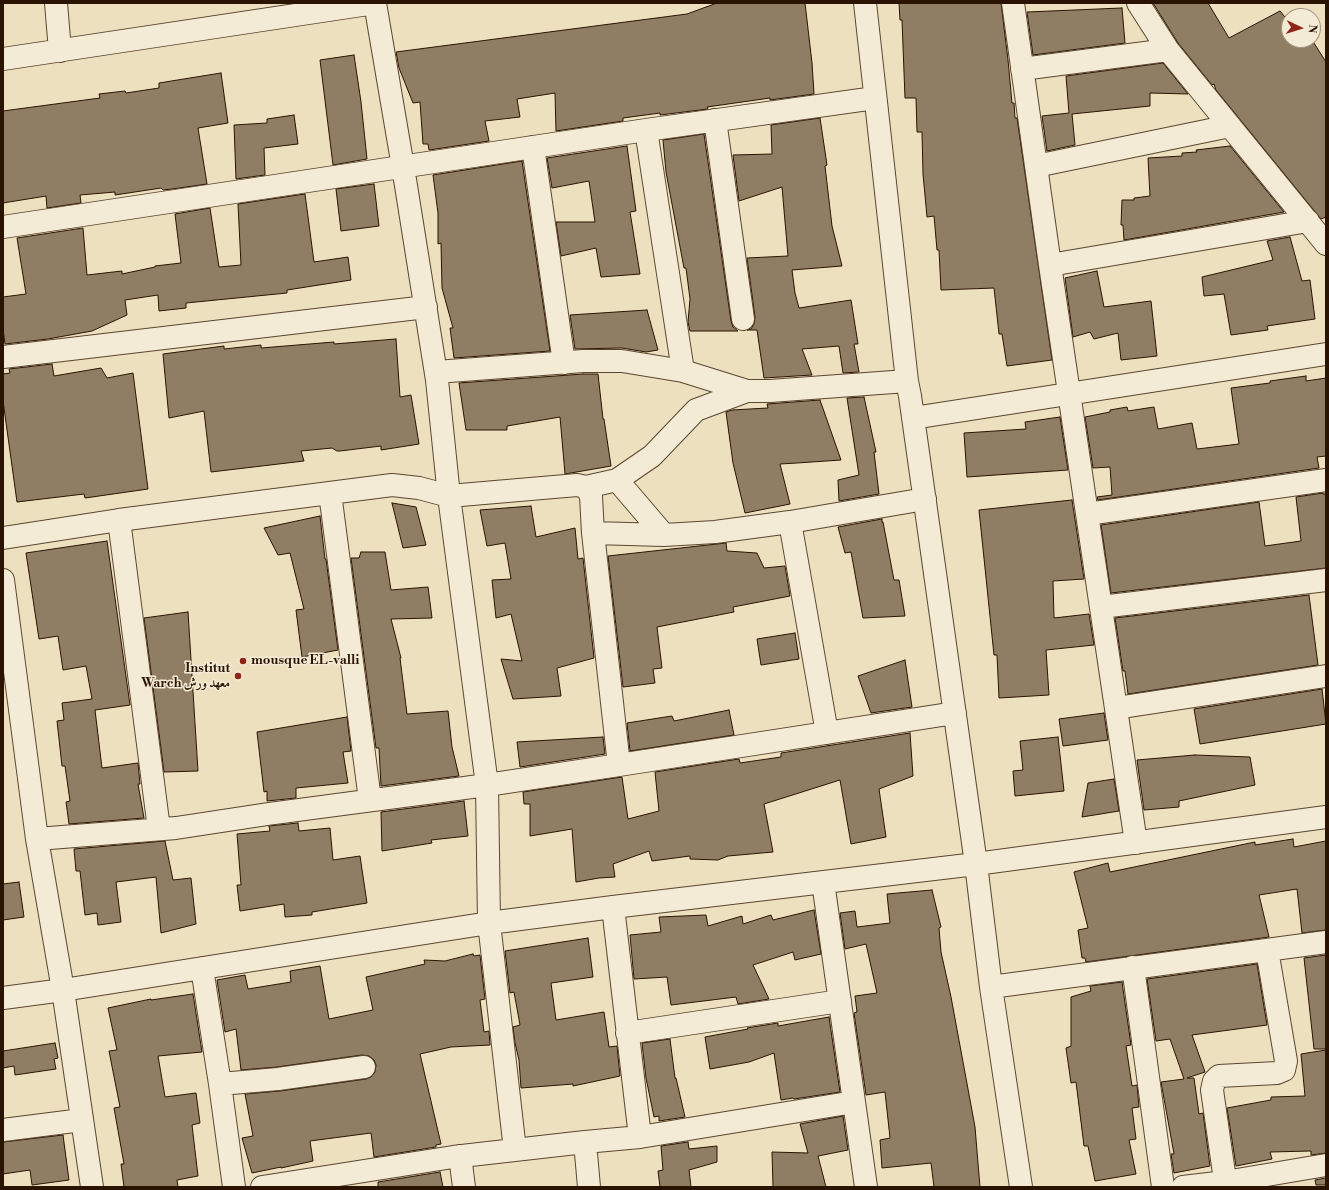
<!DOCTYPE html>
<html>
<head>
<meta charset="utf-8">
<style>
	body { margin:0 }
	#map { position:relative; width:1329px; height:1190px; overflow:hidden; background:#ece0bf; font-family:"Libre Bodoni",serif }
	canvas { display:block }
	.frame { position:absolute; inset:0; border:4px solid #2b1301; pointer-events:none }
	.north { position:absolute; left:1281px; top:8px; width:40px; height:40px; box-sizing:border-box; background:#f3ebd5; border:1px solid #a39580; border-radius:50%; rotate:94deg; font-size:11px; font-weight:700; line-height:16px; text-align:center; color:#2b1301 }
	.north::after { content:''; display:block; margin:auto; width:14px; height:18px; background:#8f2418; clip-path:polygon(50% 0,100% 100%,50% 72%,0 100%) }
</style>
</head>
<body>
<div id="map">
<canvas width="1329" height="1190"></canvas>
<div class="frame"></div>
<div class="north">N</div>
</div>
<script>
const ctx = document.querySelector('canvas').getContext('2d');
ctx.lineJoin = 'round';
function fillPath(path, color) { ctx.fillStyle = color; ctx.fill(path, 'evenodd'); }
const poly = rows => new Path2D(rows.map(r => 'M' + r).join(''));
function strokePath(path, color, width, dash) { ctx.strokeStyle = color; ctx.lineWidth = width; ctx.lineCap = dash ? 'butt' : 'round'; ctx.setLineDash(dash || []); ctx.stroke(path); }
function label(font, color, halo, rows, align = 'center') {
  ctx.font = font + ' "Libre Bodoni",Amiri,serif'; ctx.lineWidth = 3; ctx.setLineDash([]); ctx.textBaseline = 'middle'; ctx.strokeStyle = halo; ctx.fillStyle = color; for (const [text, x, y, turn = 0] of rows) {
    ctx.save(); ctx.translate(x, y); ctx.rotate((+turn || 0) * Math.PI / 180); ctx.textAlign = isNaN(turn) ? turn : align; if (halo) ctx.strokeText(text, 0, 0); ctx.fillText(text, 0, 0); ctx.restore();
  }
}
const building = poly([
	[717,3,805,3,812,63,814,94,770,100,770,98,707,107,708,109,660,115,660,113,623,118,623,121,556,131,555,93,517,99,520,117,485,121,489,141,429,150,428,144,423,144,420,102,413,103,399,68,396,52,687,14,717,3],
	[899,3,1001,3,1008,60,1012,103,1014,103,1015,118,1017,118,1052,360,1007,366,1002,334,999,334,994,288,941,290,939,250,937,250,934,216,927,217,923,174,922,132,917,132,916,98,905,98,902,20,900,20,899,3],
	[1153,3,1208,3,1229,38,1280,11,1289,22,1289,40,1312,40,1326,62,1326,217,1321,219,1216,90,1214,84,1212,85,1178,43,1153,3],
	[1122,8,1125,43,1033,55,1027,12,1122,8],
	[354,55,361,102,367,159,333,165,320,60,354,55],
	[1163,63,1188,94,1150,93,1150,106,1072,114,1075,145,1047,151,1042,116,1069,113,1066,76,1163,63],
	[221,73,228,123,198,128,207,184,172,189,163,190,161,188,115,195,115,192,80,195,81,203,47,208,46,196,3,203,3,111,100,98,99,94,125,91,126,93,159,88,159,83,221,73],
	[294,115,298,144,264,148,265,175,236,179,234,125,267,123,267,119,294,115],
	[820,118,827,165,825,166,832,226,842,266,792,270,795,293,799,308,851,300,858,344,854,344,859,372,843,373,839,346,802,349,812,375,764,378,757,330,747,330,751,329,754,324,755,317,747,258,788,256,782,187,739,201,733,155,772,154,771,125,820,118],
	[704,134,731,321,733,327,738,331,690,331,688,322,690,299,686,268,684,268,666,172,663,140,704,134],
	[627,146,636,211,630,212,640,274,601,277,596,248,561,256,556,222,595,222,589,181,552,188,547,158,627,146],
	[1230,146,1284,212,1124,240,1123,225,1121,225,1122,200,1134,200,1134,198,1150,196,1148,158,1182,156,1182,153,1197,152,1196,150,1230,146],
	[522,161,550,351,454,358,450,328,453,328,442,288,441,243,438,244,438,213,433,175,522,161],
	[374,184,379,226,341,231,336,189,374,184],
	[305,194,314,262,348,257,351,280,287,290,287,293,186,303,186,308,159,311,158,295,125,300,127,315,92,331,48,339,5,344,3,329,3,297,26,294,17,238,83,228,87,275,122,271,122,274,155,267,155,266,181,263,175,214,210,208,219,267,241,265,238,204,305,194],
	[1290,237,1302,281,1310,280,1315,319,1267,326,1268,330,1231,335,1224,294,1204,296,1202,277,1273,260,1267,241,1290,237],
	[1097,271,1104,307,1151,301,1157,356,1121,360,1118,333,1094,339,1090,332,1073,337,1065,278,1097,271],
	[647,310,658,350,646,352,622,348,575,349,570,315,647,310],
	[396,339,400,397,411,395,419,444,381,450,381,446,340,451,337,451,332,448,301,451,304,461,211,472,204,411,169,418,163,354,224,346,224,349,261,345,261,348,334,342,334,344,396,339],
	[52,364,54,376,101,368,107,378,133,373,148,489,85,498,84,494,17,502,3,401,3,374,10,373,9,369,52,364],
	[583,374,598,374,603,419,604,419,611,466,565,474,560,417,507,426,507,430,466,430,459,383,583,374],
	[1306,376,1306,381,1326,378,1326,456,1317,457,1319,468,1098,500,1097,497,1112,495,1110,467,1093,468,1085,417,1110,412,1110,410,1127,407,1128,411,1154,407,1158,429,1192,423,1197,449,1239,444,1231,388,1270,383,1270,381,1306,376],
	[864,397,876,452,874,452,879,494,839,501,838,480,859,475,847,398,864,397],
	[820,400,841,460,797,463,780,464,790,504,745,513,733,463,726,412,732,410,768,408,767,404,820,400],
	[1060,417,1068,470,967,477,964,433,1026,429,1025,422,1060,417],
	[1323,493,1323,494,1326,494,1326,568,1111,593,1101,525,1259,502,1265,546,1301,541,1296,497,1323,493],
	[1072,500,1084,579,1053,581,1054,618,1089,614,1094,645,1046,650,1049,695,999,698,997,655,994,655,979,510,1072,500],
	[392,503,416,507,426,545,403,548,392,503],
	[531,506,536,537,575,528,578,559,583,558,594,658,557,668,561,696,513,699,501,659,522,661,511,614,496,618,492,580,511,579,505,543,487,546,480,510,531,506],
	[320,516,325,559,326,559,338,650,302,657,296,610,304,609,290,553,278,555,264,528,320,516],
	[882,519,882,522,883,522,894,580,899,580,905,616,863,618,851,552,845,553,838,527,882,519],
	[107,541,130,705,95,710,102,768,138,763,140,784,138,784,144,818,69,824,66,802,70,801,65,766,62,766,57,721,64,720,62,703,92,699,86,666,63,670,58,636,39,639,26,553,107,541],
	[726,543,727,551,757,553,764,568,785,566,790,596,733,607,734,612,657,627,662,668,653,669,655,683,623,687,608,556,726,543],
	[361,552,385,552,391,590,428,587,432,618,391,619,401,658,400,658,407,714,448,711,452,747,459,776,381,786,379,748,376,748,351,558,359,558,361,552],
	[1309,595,1318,665,1128,694,1125,671,1123,671,1115,618,1309,595],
	[188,612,198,771,164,772,144,618,188,612],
	[795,633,799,659,761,665,757,639,795,633],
	[905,660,912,707,871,713,858,676,905,660],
	[1322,689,1326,724,1200,744,1194,709,1322,689],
	[729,710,734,735,630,751,627,723,672,716,674,721,729,710],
	[1104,713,1108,740,1063,746,1059,719,1104,713],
	[347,717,351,751,343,752,348,783,296,788,296,798,267,801,267,791,264,792,257,732,347,717],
	[910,733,913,776,879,789,886,837,851,844,840,780,764,804,773,852,728,856,718,860,690,859,690,856,652,861,649,851,613,864,615,877,599,878,576,882,572,829,530,836,530,804,524,804,523,792,622,777,628,819,659,811,655,772,739,759,740,763,781,757,781,753,910,733],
	[603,737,605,754,520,767,517,742,603,737],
	[1058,737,1064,791,1015,796,1013,771,1023,770,1020,741,1058,737],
	[1195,755,1250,757,1255,785,1179,801,1179,807,1144,810,1137,760,1195,755],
	[1114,779,1119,811,1082,817,1088,783,1114,779],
	[464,801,468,836,431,840,432,843,382,851,381,812,464,801],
	[298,823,299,831,330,828,333,860,360,856,367,903,312,912,312,915,285,917,284,904,240,911,237,885,241,885,237,834,270,831,269,826,298,823],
	[1293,839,1294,847,1326,841,1326,930,1302,933,1297,889,1259,895,1269,937,1086,962,1085,958,1082,958,1078,930,1088,928,1074,872,1108,863,1110,872,1255,842,1255,845,1293,839],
	[165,841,173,880,191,878,196,924,161,933,156,877,116,882,121,922,98,925,97,913,85,915,80,871,76,871,74,849,165,841],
	[19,882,24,917,3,920,3,884,19,882],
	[932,890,941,927,939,928,941,952,951,997,975,1127,980,1187,934,1187,931,1163,882,1168,880,1140,890,1138,885,1092,866,1095,854,1013,857,1012,855,996,877,993,866,944,845,949,840,913,855,911,857,927,890,923,887,894,932,890],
	[814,910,821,954,795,960,793,952,753,965,769,999,738,1004,736,997,671,1005,667,977,634,979,630,935,661,932,659,917,706,915,708,926,742,916,743,924,771,915,773,920,814,910],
	[588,938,593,977,551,983,556,1020,604,1012,609,1047,617,1046,620,1076,573,1086,573,1084,521,1088,519,1060,515,1043,513,1027,520,1025,514,992,510,993,505,951,588,938],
	[473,954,474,956,480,955,485,999,480,1000,484,1032,489,1031,490,1045,451,1047,420,1054,441,1144,436,1145,436,1147,374,1157,371,1133,310,1141,313,1161,281,1168,281,1167,252,1173,242,1138,253,1136,245,1094,280,1091,366,1079,371,1077,375,1072,376,1065,374,1060,369,1056,362,1055,277,1067,241,1070,236,1029,225,1032,217,980,245,975,248,989,291,982,290,971,320,966,329,1019,373,1010,366,977,425,964,424,960,445,961,473,954],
	[1326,955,1326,1049,1314,1049,1304,958,1326,955],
	[1257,964,1267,1025,1192,1035,1205,1072,1187,1078,1194,1078,1199,1114,1203,1113,1210,1166,1174,1173,1171,1154,1174,1154,1161,1082,1184,1079,1170,1039,1156,1041,1147,979,1257,964],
	[1122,982,1131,1045,1126,1046,1132,1086,1137,1085,1139,1107,1132,1108,1136,1139,1129,1140,1136,1174,1095,1181,1088,1146,1084,1146,1076,1082,1071,1083,1066,1048,1071,1046,1071,997,1091,991,1090,986,1122,982],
	[193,994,202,1052,158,1056,165,1097,196,1093,200,1123,192,1125,198,1176,177,1180,178,1187,124,1187,121,1164,124,1164,114,1108,120,1107,109,1051,117,1050,108,1008,151,999,151,1000,193,994],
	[829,1017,840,1092,794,1099,793,1098,781,1100,774,1053,749,1062,710,1069,705,1037,748,1029,747,1028,778,1023,778,1026,829,1017],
	[670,1039,675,1078,676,1078,685,1117,659,1121,659,1116,654,1117,646,1078,642,1043,670,1039],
	[55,1043,58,1058,54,1059,56,1069,15,1075,14,1066,3,1068,3,1051,55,1043],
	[1326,1050,1326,1153,1311,1155,1311,1151,1270,1152,1272,1159,1236,1166,1227,1108,1271,1100,1271,1097,1305,1096,1301,1054,1326,1050],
	[843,1116,848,1150,818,1156,826,1187,773,1187,772,1152,808,1153,800,1124,843,1116],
	[63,1135,69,1180,32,1185,30,1170,3,1174,3,1142,63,1135],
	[688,1142,689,1149,717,1146,717,1162,689,1170,691,1187,660,1187,658,1171,663,1170,661,1146,688,1142],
	[440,1172,443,1187,378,1187,378,1182,440,1172],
	[1326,1178,1326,1185,1316,1185,1315,1180,1326,1178]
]);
const minor = poly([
	[56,3,60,51],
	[375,3,403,167,437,380,449,496,487,785,489,923,515,1150],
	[865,3,907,381,910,396,976,864,991,987,1021,1187],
	[1013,3,1050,265,1136,843],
	[1138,3,1168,50,1326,244],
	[3,59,375,3],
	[1022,69,1168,50],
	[715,120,743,319],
	[646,130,683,371],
	[533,147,564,363],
	[1036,166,1230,126],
	[3,227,646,130,875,98],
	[1050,265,1308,221],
	[3,357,426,307],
	[436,372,583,361,622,361,683,371,747,391,770,391,907,381],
	[913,418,1326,354],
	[617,480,664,535],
	[586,487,591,496,593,533,619,765],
	[330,493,370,800],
	[1087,514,1326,480],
	[119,520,159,829],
	[790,522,827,733],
	[593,533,664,535,715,532,790,522,925,499],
	[3,538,119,520,392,485,419,488,449,496,577,485,586,487,617,480,652,456,696,410,747,391],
	[3,580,37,839,63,990,92,1187],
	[1101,607,1326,580],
	[1116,708,1326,676],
	[37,839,176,828,268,814,487,785,619,765,955,713],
	[823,882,866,1187],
	[613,907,640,1137],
	[1133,967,1163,1187],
	[202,968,220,1084,234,1187],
	[991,987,1326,942],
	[3,998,63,990,489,923,613,907,976,864,1326,817],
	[627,1033,840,1001],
	[220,1084,278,1079,364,1067],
	[3,1130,82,1120],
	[585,1142,589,1187],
	[460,1156,464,1187],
	[262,1187,453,1157,585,1142,640,1137,854,1102],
	[1183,1187,1225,1182,1326,1165],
	[1226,1187,1212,1090,1214,1081,1219,1076,1277,1073,1284,1070,1286,1061,1267,950]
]);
const markers = [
	[243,661,4,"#8f2418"],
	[238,676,4,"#8f2418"]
];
const poiNames = [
	["mousque EL-valli",251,661],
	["Institut",230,669,"right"],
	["Warch معهد ورش",230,684,"right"]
];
fillPath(building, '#8f7e64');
strokePath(building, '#2b1301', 1);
strokePath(minor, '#5b4630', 24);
strokePath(minor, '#f3ebd5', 22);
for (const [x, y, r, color] of markers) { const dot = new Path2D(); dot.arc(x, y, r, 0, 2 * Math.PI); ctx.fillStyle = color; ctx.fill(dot); strokePath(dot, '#f3ebd5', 1.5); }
label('bold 13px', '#2b1301', '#f3ebd5', poiNames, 'left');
</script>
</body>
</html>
